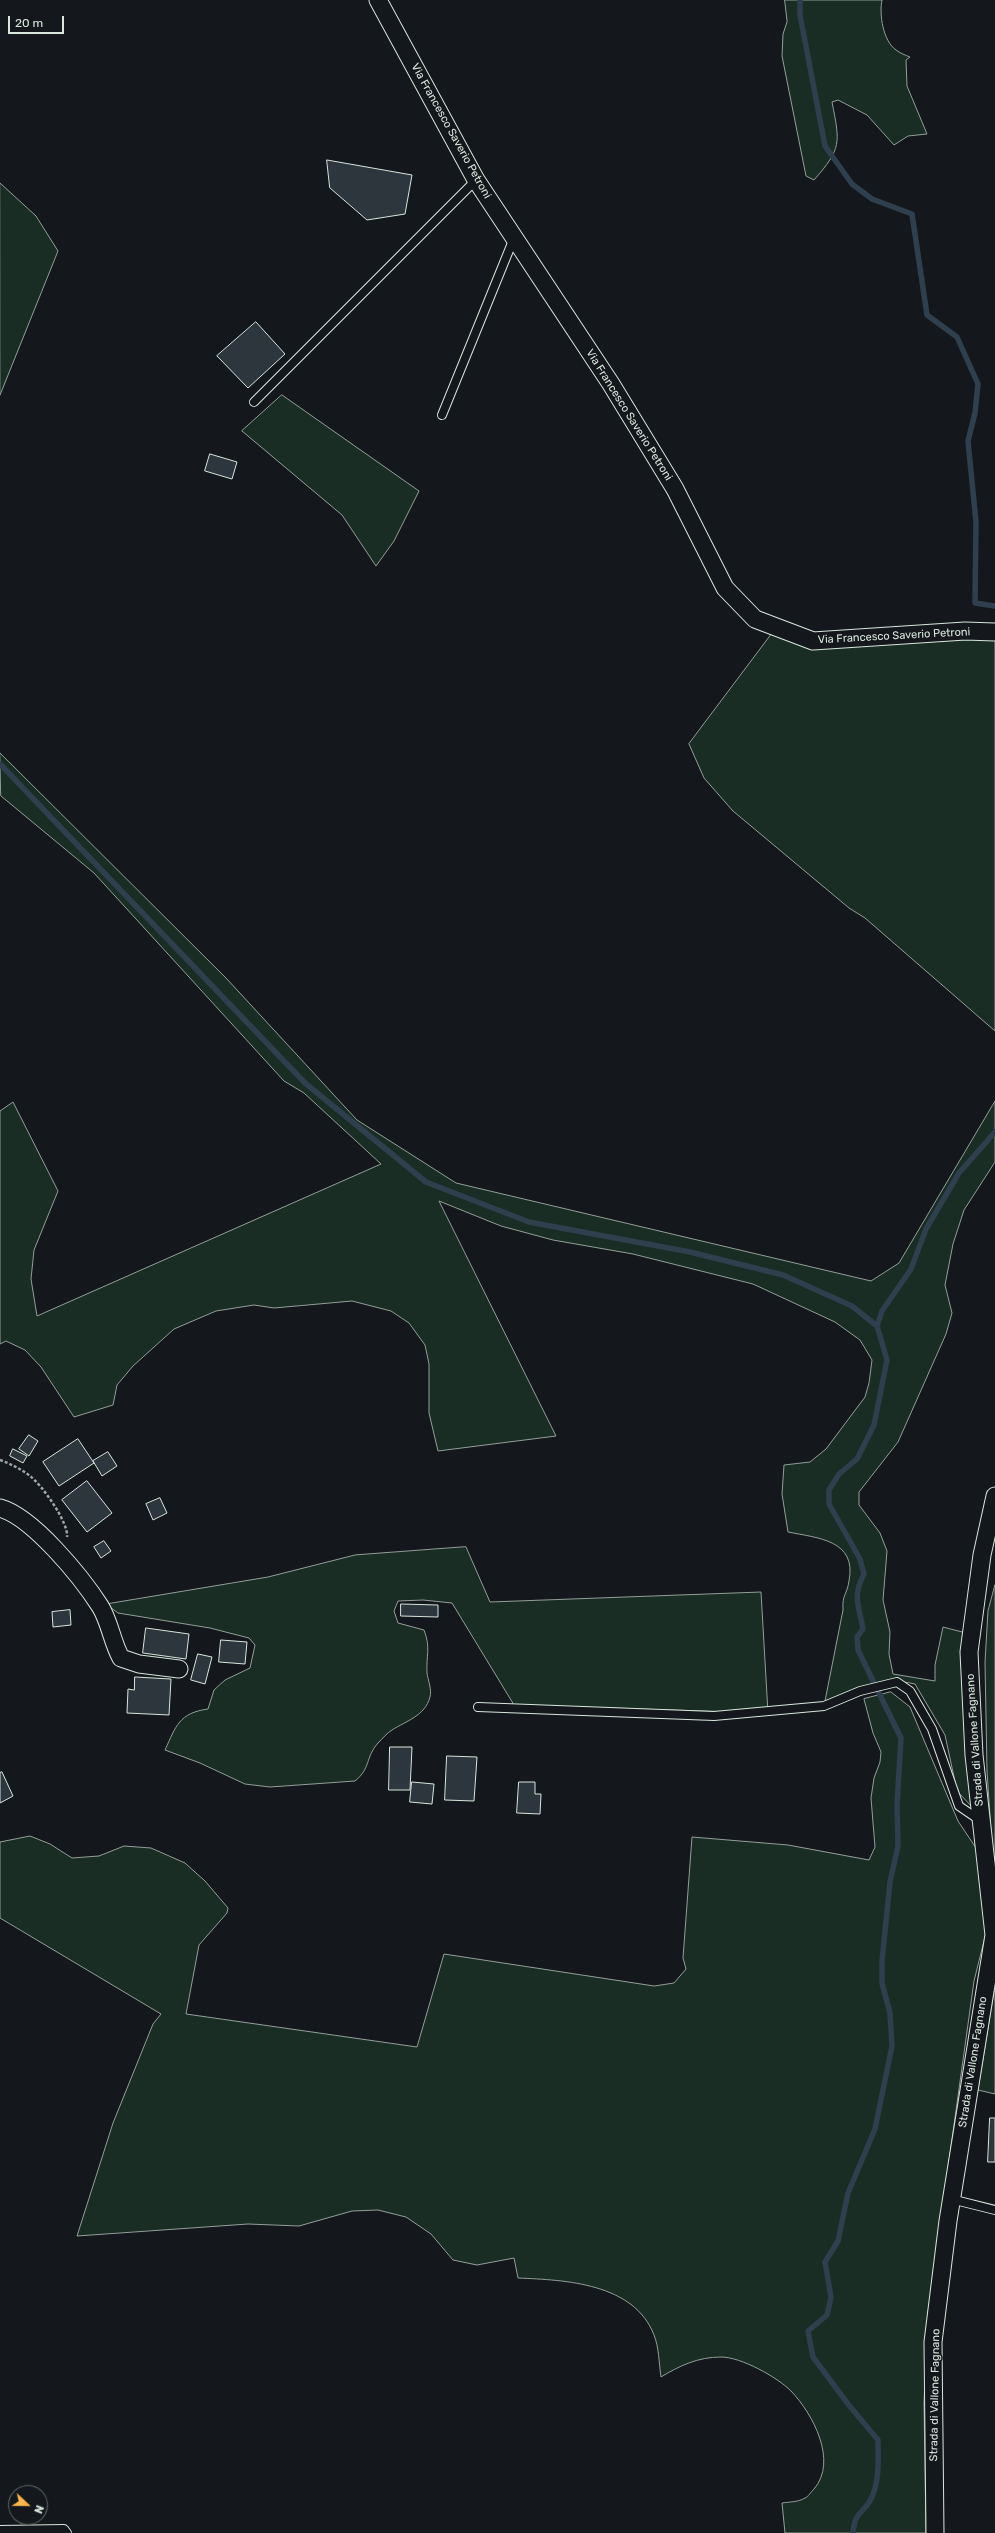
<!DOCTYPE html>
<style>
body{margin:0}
#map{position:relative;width:995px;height:2533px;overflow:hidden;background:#14181c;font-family:Rubik,sans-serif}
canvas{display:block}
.north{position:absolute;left:8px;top:2485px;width:40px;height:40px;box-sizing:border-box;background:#14181c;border:1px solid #626a69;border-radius:50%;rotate:112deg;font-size:11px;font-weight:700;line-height:16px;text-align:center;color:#d8e6dc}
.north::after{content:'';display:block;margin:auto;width:14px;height:18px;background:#ffb74d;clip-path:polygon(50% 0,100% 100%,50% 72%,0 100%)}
.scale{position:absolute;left:8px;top:16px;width:56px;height:18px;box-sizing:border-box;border:2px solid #d8e6dc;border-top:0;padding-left:5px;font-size:12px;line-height:14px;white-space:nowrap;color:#d8e6dc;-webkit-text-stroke:3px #14181c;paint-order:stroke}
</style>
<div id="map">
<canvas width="995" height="2533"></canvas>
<div class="north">N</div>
<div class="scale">20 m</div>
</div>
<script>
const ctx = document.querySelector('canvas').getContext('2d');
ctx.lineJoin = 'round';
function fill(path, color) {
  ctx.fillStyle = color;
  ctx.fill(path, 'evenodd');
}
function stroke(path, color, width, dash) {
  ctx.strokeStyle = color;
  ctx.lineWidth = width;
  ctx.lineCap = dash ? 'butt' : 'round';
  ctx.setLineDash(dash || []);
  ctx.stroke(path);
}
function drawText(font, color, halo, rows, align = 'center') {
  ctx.font = font + ' Rubik,sans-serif';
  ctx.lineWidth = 3;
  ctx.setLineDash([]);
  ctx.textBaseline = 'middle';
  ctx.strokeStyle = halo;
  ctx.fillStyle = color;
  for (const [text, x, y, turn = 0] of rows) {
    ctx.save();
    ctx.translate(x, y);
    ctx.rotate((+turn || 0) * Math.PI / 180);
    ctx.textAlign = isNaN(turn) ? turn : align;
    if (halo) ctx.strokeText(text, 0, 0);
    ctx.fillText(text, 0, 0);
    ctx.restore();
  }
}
const green = new Path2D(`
 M785,0h97c-3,14 1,41 14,50 4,3 9,5 14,7l-4,3 1,26 20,48 -19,2 -14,9 -27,-30 -29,-15 -6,2c8,41 10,46 -18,78l-8,-4 -24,-120 1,-22 4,-12z
 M0,183l36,33 22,35 -58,144z
 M282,395l137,96 -25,50 -18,25 -34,-51 -100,-84z
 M774,631l41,18 180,-12v394l-130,-113 -16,-10 -116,-97 -29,-33 -15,-34z
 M0,753l226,225 131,142 99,63 415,98 28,-18 96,-162v61l-31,48 -11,34 -8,41 7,28 -6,21 -48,108 -39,50v13l21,28 7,18 -4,49 7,32 -1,22 4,20 42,7v-16l8,-38 23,6 7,175 -16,-17 -12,-56 -30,-51c-34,-8 -61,6 -91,22l19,-96c-1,-16 4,-15 6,-29 8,-41 -31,-43 -61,-49l-6,-38 2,-29 26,-3 16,-13 39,-52 4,-14 3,-23 -12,-20 -25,-18 -82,-38 -120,-30 -80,-14 -52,-14 -62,-25 117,235 -118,15 -9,-38v-49l-4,-19 -16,-22 -18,-12 -39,-10 -78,7 -20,-3 -38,6 -42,18 -41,37 -16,19 -4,20 -39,12 -33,-50 -16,-17 -19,-9 -6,3v-233l13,-9 45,89 -24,59 -3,29 6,37 344,-152 -77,-71 -20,-12 -190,-208 -93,-77z
 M466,1547l24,55 271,-10 7,121 -254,-8 -62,-102 -29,-3 -25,1 -4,10 4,12 26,7c7,18 2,25 3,43 1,7 5,17 3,24 -5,19 -24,24 -38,33 -5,3 -10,9 -14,13 -13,15 -7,25 -23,38l-85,6 -25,-3 -45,-21 -35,-13c11,-24 14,-37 43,-41l6,-19 11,-10 25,-12 5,-23 -6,-7 -39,-10 -92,-15 -12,-9 162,-27 87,-22z
 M995,1585v509l-17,-4 16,-98 1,-102 -8,-119 -2,-109 3,-51z
 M891,1692l19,15 48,114 22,33 8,71 -14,56 -46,331 -4,91 2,130h-141l-3,-30c6,-1 17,-1 23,-5 3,-1 6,-6 9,-9 24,-28 -1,-75 -23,-98 -14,-14 -50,-34 -70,-34 -23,0 -42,9 -60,20 -2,-13 -2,-30 -7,-42 -20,-52 -89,-55 -136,-57l-4,-20 -37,7 -24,-5 -22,-26 -25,-17 -28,-7 -26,1 -53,15 -51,-2 -171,12 36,-113 40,-99 8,-10 -161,-96v-76l30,-6 20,8 22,14 27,-2 25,-10 27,2 34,15 20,18 23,27 -1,5 -28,32 -13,69 231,33 27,-93 210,32 20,-3 12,-14 -3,-11 9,-121 96,8 81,15 6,-13 -4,-49 3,-20 6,-16 1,-10 -8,-19 -9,-34z`);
const stream = new Path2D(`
 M800,0v15l25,131 27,38 20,15 40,15 15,101 30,22 21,47 -3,29 -7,28 8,81 -1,81 20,3
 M0,764l305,319 121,99 103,40 161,30 93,23 69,31 25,20
 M853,2533c2,-23 10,-18 18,-34 9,-18 7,-41 7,-59l-30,-36 -35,-47 -5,-26 19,-16 4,-18 -6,-35 13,-21 10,-48 27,-64 17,-83 -2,-33 -8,-30v-22l8,-79 8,-36 -1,-41 4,-67 -43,-88 -1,-13 6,-8c-4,-24 -11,-32 1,-55l-4,-15 -31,-55v-14l10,-16 18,-15 17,-34 13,-65 -10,-34 5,-15 29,-42 15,-40 33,-56 36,-41`);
const building = new Path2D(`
 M327,160l85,15 -7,39 -38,6 -37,-32z
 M256,322l29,32 -37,34 -31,-32z
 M210,454l27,8 -5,17 -27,-8z
 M29,1435l9,6 -9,15 -10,-7z
 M78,1439l16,24 -35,23 -16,-24z
 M13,1449l14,7 -4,7 -13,-7z
 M108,1452l9,14 -15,10 -9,-15z
 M87,1481l25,32 -25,19 -25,-32z
 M160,1498l7,15 -14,7 -7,-16z
 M104,1541l7,10 -10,7 -7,-11z
 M401,1604l37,1v12l-37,-1z
 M70,1610l1,15 -18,2 -1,-15z
 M146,1628l43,6 -3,25 -43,-6z
 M221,1640l26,2 -2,22 -26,-2z
 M198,1654l14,3 -7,27 -14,-4z
 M135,1677l36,2 -2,36 -42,-2 1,-24 6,1z
 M390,1747h22l-2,43h-21z
 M447,1756l30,1 -3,44 -29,-1z
 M2,1772l11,24 -13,7v-30z
 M412,1782l22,2 -2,20 -22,-2z
 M519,1782h16v12h6l-1,20 -23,-1z
 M990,2118h5v44h-7z`);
const path = new Path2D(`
 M0,1460c11,4 21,9 30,16 12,9 39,47 37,61`);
const service = new Path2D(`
 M254,402l222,-222
 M442,415l72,-177
 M478,1707l236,9 110,-10 36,-15 37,-9 13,9 22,38 27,77 22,15
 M951,2199l44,11
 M0,2530l64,-1 3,4`);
const minor = new Path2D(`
 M378,0l98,180 135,204 64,105 50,99 30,31 58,22 152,-10 30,1
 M0,1508c33,9 82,70 100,98 10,16 12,36 21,52l18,6 40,5
 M935,2533l-2,-191 15,-121 46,-286 -20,-180 -5,-103 13,-97 13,-59`);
const streetNames = [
 ["Via Francesco Saverio Petroni",451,131,61],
 ["Via Francesco Saverio Petroni",629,415,58],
 ["Via Francesco Saverio Petroni",894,636,-3],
 ["Strada di Vallone Fagnano",975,1740,-94],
 ["Strada di Vallone Fagnano",973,2062,-81],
 ["Strada di Vallone Fagnano",935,2395,-89]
];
fill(green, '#1a2d24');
stroke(green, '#939e99', 1);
stroke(stream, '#2f3f4d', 5.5);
fill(building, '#2c363c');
stroke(building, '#d8e6dc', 1);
stroke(service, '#d8e6dc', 10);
stroke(minor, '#d8e6dc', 19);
stroke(path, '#9da8a2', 2.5, [3, 2]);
stroke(service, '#14181c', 8);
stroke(minor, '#14181c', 17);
drawText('11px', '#d8e6dc', '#14181c', streetNames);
</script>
